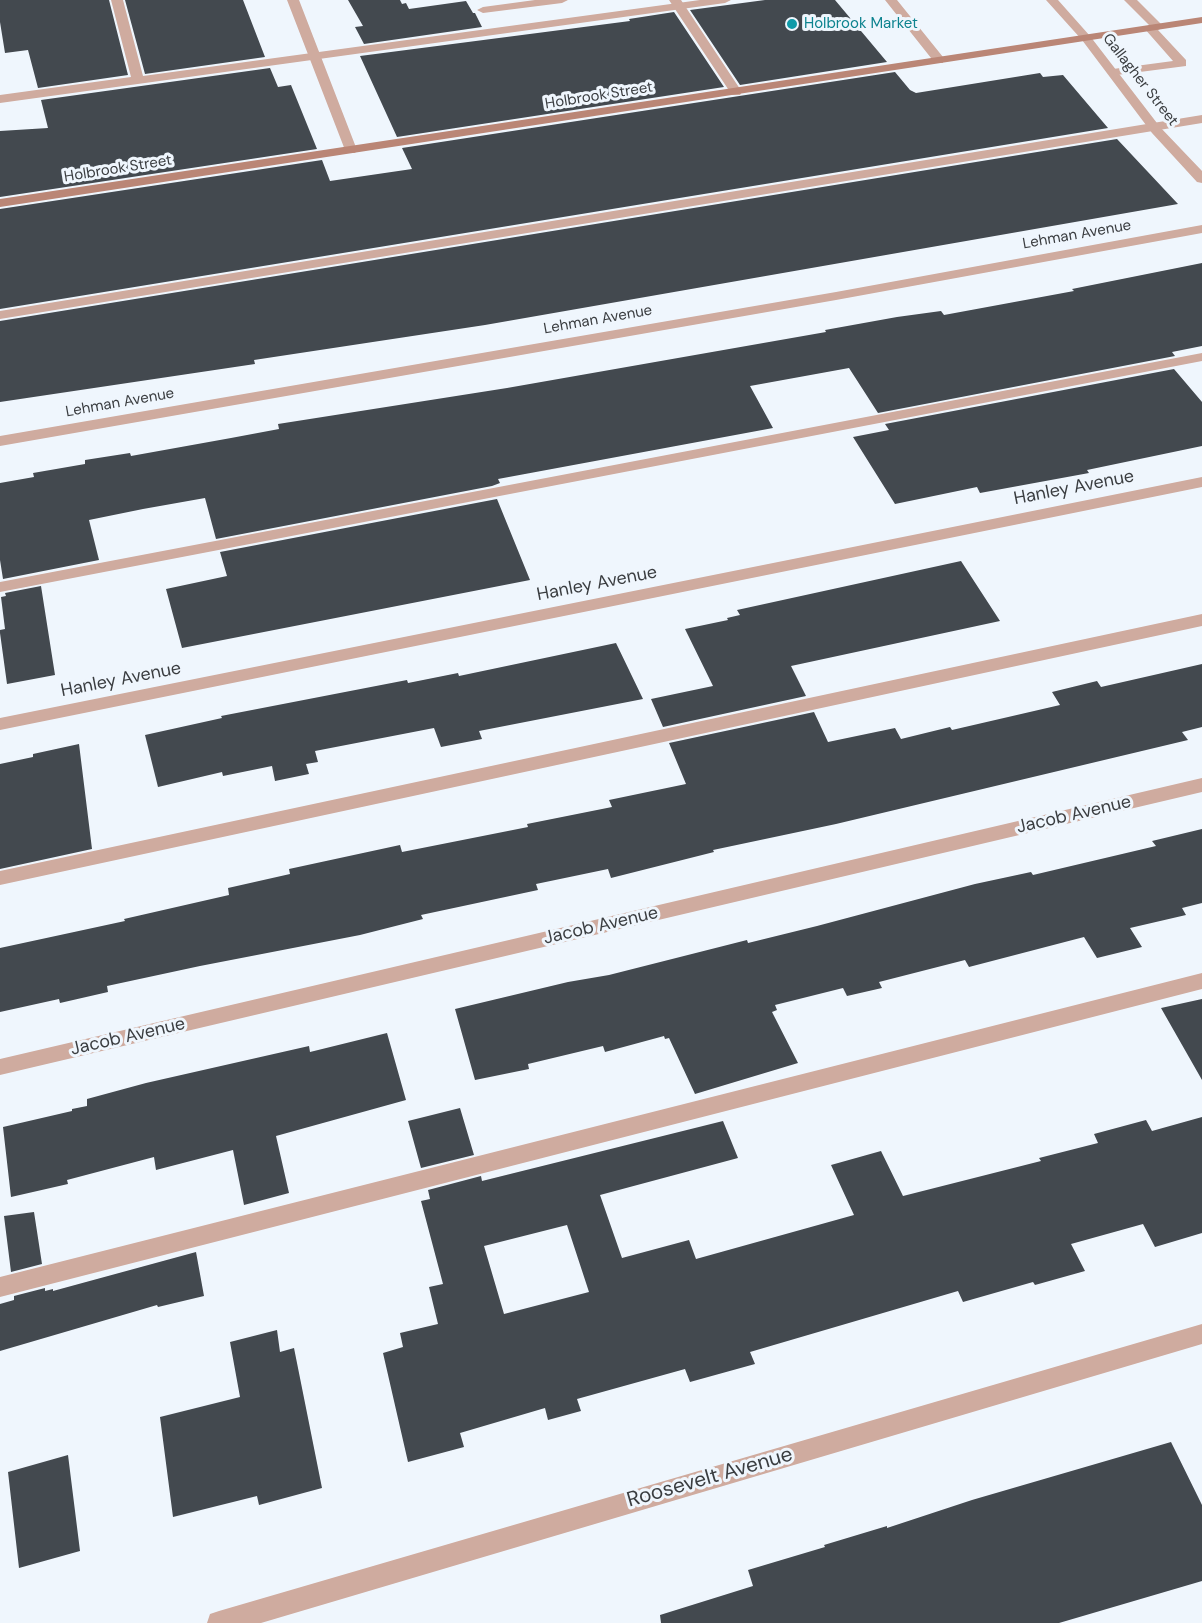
<!DOCTYPE html>
<style>
body{margin:0}
canvas{display:block;background:#eff6fd}
</style>
<canvas width="1202" height="1623"></canvas>
<script>
const ctx = document.querySelector('canvas').getContext('2d');
ctx.lineJoin = 'round';
function fill(path, color) {
  ctx.fillStyle = color;
  ctx.fill(path, 'evenodd');
}
function stroke(path, color, width, dash) {
  ctx.strokeStyle = color;
  ctx.lineWidth = width;
  ctx.lineCap = dash ? 'butt' : 'round';
  ctx.setLineDash(dash || []);
  ctx.stroke(path);
}
function drawText(font, color, halo, rows, align = 'center') {
  ctx.font = font + ' "DM Sans",sans-serif';
  ctx.lineWidth = 6;
  ctx.setLineDash([]);
  ctx.textBaseline = 'middle';
  ctx.strokeStyle = halo;
  ctx.fillStyle = color;
  for (const [text, x, y, turn = 0] of rows) {
    ctx.save();
    ctx.translate(x, y);
    ctx.rotate((+turn || 0) * Math.PI / 180);
    ctx.textAlign = isNaN(turn) ? turn : align;
    if (halo) ctx.strokeText(text, 0, 0);
    ctx.fillText(text, 0, 0);
    ctx.restore();
  }
}
const building = new Path2D(`
 M0,0h109l19,75 -90,13 -10,-38 -23,3 -5,-31z
 M125,0h118l22,57 -120,17z
 M348,0h52l2,4 4,-1 3,6 57,-8 7,12h2l7,14 -118,17 -9,-17 8,-1z
 M765,0h70l52,62 -147,23 -50,-75z
 M674,12l50,75 -327,50 -37,-81 270,-35 -1,-2z
 M270,68l8,19 13,-2 26,64 -317,48v-66l48,-3 -7,-28z
 M895,72l15,18 6,3 124,-20 3,4 20,-2 45,53 -1108,181v-100l322,-49 8,21 82,-12 -10,-21z
 M1117,139l61,65 -693,121 -231,35 1,4 -255,38v-81z
 M1202,263v83l-30,6 3,4 -297,57 -29,-45 -99,18 23,42 -275,51 2,4 -8,3 -276,53 -11,-41 -62,11 -54,11 10,40 -96,19 -3,-19v-77l34,-6 -1,-4 52,-9v-4l45,-7 1,3 100,-18 48,-9 -1,-5 229,-36 319,-56 -1,-2 72,-13 44,-6 3,4 130,-24 -2,-2z
 M1174,369l28,33v44l-115,24 2,3 -109,20 -3,-6 -82,17 -42,-67 36,-7 -4,-6z
 M497,499l33,81 -348,68 -16,-59 61,-13 -7,-24z
 M961,561l39,60 -209,45 15,30 -143,31 -12,-28 62,-13 -28,-57 43,-9 -1,-2 13,-3 -3,-5z
 M41,586l14,89 -48,9 -7,-51v-3l5,-1 -4,-32 5,-1 -1,-3z
 M616,643l27,56 -164,32 3,8 -41,8 -7,-19 -119,23 3,11 -12,2 3,10 -34,7 -3,-15 -49,10 -1,-4 -64,15 -13,-52 77,-17 -1,-2 186,-36 1,3 50,-10 1,3z
 M1202,664v63l-20,5 6,8 -352,84 -123,26 1,2 -103,26 -3,-9 -72,15 2,6 -117,25 2,4 -63,16 -160,31 -93,20 1,6 -48,11 -1,-4 -59,13v-64l125,-27 -1,-2 105,-24 -1,-7 62,-14 -1,-5 111,-24 2,7 126,-25 -1,-3 85,-17 -3,-7 77,-16 -17,-41 145,-31 14,30 67,-14 6,11 49,-12 2,3 108,-25 -8,-13 45,-11 4,6z
 M79,744l13,105 -92,20v-105l33,-7v-3z
 M1202,829v74l-20,5 4,7 -56,13 12,19 -45,11 -13,-21 -115,30 -4,-7 -86,22 3,6 -35,8 -4,-8 -68,17 2,5 -5,2 26,51 -103,31 -26,-56 -4,1 -1,-3 -59,16 -2,-6 -75,18 1,5 -54,11 -20,-71 113,-27 41,-7 138,-35 1,3 69,-17 158,-42 56,-12 2,3 123,-29 -4,-5z
 M1202,999v81l-41,-72z
 M387,1033l19,67 -130,36 13,57 -45,12 -11,-55 -77,20 -2,-13 -87,23 1,4 -57,13 -8,-70 69,-16v-2l15,-3v-7l59,-16 163,-37 1,6z
 M460,1108l14,47 -53,13 -13,-47z
 M1202,1117v116l-47,14 -12,-23 -72,20 14,27 -50,14 -2,-3 -70,20 -5,-11 -208,61 5,12 -65,18 -5,-13 -108,30 4,12 -33,9 -3,-12 -85,25 4,14 -56,15 -25,-109 20,-6 -3,-14 38,-9 -9,-37 14,-3 -22,-83 9,-2 -2,-9 53,-14 1,5 241,-60 15,37 -138,37 22,63 67,-18 7,19 158,-44 -23,-50 50,-14 22,45 138,-35 -2,-3 59,-15 -4,-9 52,-14 6,11zM567,1225l22,67 -85,22 -20,-68z
 M34,1212l8,52 -31,8 -7,-56z
 M196,1252l8,44 -46,11 -1,-2 -157,46v-47l14,-4v-4l31,-8v3l8,-2v2z
 M277,1330l3,22 14,-4 28,140 -63,17 -2,-9 -84,21 -13,-100 80,-20 -10,-55z
 M1171,1442l31,63v76l-143,42h-398l-1,-8 93,-29 -5,-16 77,-23 -1,-2 63,-19v2l85,-28z
 M68,1455l12,96 -61,17 -11,-96z`);
const lane = new Path2D(`
 M111,0h12l20,76 557,-76h31l-6,3 -725,100v-8l131,-18z
 M535,0h33l-6,3 -79,10 -6,-3 6,-3z
 M885,0h12l46,57v6h-8z
 M1124,0h13l27,27 -6,3 28,30v6l-77,10v-6l4,-1 60,-8 -29,-33 5,-3z
 M1202,115v8l-1202,196v-8z
 M1202,353v8l-1202,231v-10z
 M1202,614v12l-1202,259v-14z
 M1202,973v16l-1202,308v-20z`);
const street = new Path2D(`
 M287,0h12l58,150 -2,3h-8l-2,-3z
 M669,0h12l61,92 -2,3h-8z
 M1046,0h12l32,36 70,91 42,44v12l-5,-1 -45,-49 -70,-93z
 M1202,225v8l-366,67 -836,146v-10l836,-144z
 M1202,477v10l-1202,243v-12z
 M1202,778v14l-1202,283v-16z
 M1202,1324v20l-941,279h-54l3,-9 9,-3z`);
const secondary = new Path2D(`
 M1202,17v6l-1202,184v-8z`);
const markers = [
 [792,24,6,"#0f9aa8"]
];
const farCulturenames = [
 ["Holbrook Market",804,24]
];
const farStreetnames = [
 ["Gallagher Street",1140,80,52],
 ["Holbrook Street",599,96,-9],
 ["Holbrook Street",118,169,-9],
 ["Lehman Avenue",1077,235,-10],
 ["Lehman Avenue",598,320,-10],
 ["Lehman Avenue",120,403,-10]
];
const streetNames = [
 ["Hanley Avenue",1074,488,-11],
 ["Hanley Avenue",597,584,-11],
 ["Hanley Avenue",121,680,-11],
 ["Jacob Avenue",1074,815,-13],
 ["Jacob Avenue",601,926,-13],
 ["Jacob Avenue",128,1037,-13]
];
const nearStreetnames = [
 ["Roosevelt Avenue",710,1478,-16]
];
fill(building, '#43494f');
fill(lane, '#cfab9f');
fill(street, '#cfab9f');
fill(secondary, '#ba8676');
for (const [x, y, r, color] of markers) {
  const dot = new Path2D();
  dot.arc(x, y, r, 0, 2 * Math.PI);
  ctx.fillStyle = color;
  ctx.fill(dot);
  stroke(dot, '#eff6fd', 2);
}
drawText('15px', '#0d838f', '#eff6fd', farCulturenames, 'left');
drawText('15px', '#3a3d40', '#eff6fd', farStreetnames);
drawText('18px', '#3a3d40', '#eff6fd', streetNames);
drawText('21px', '#3a3d40', '#eff6fd', nearStreetnames);
</script>
